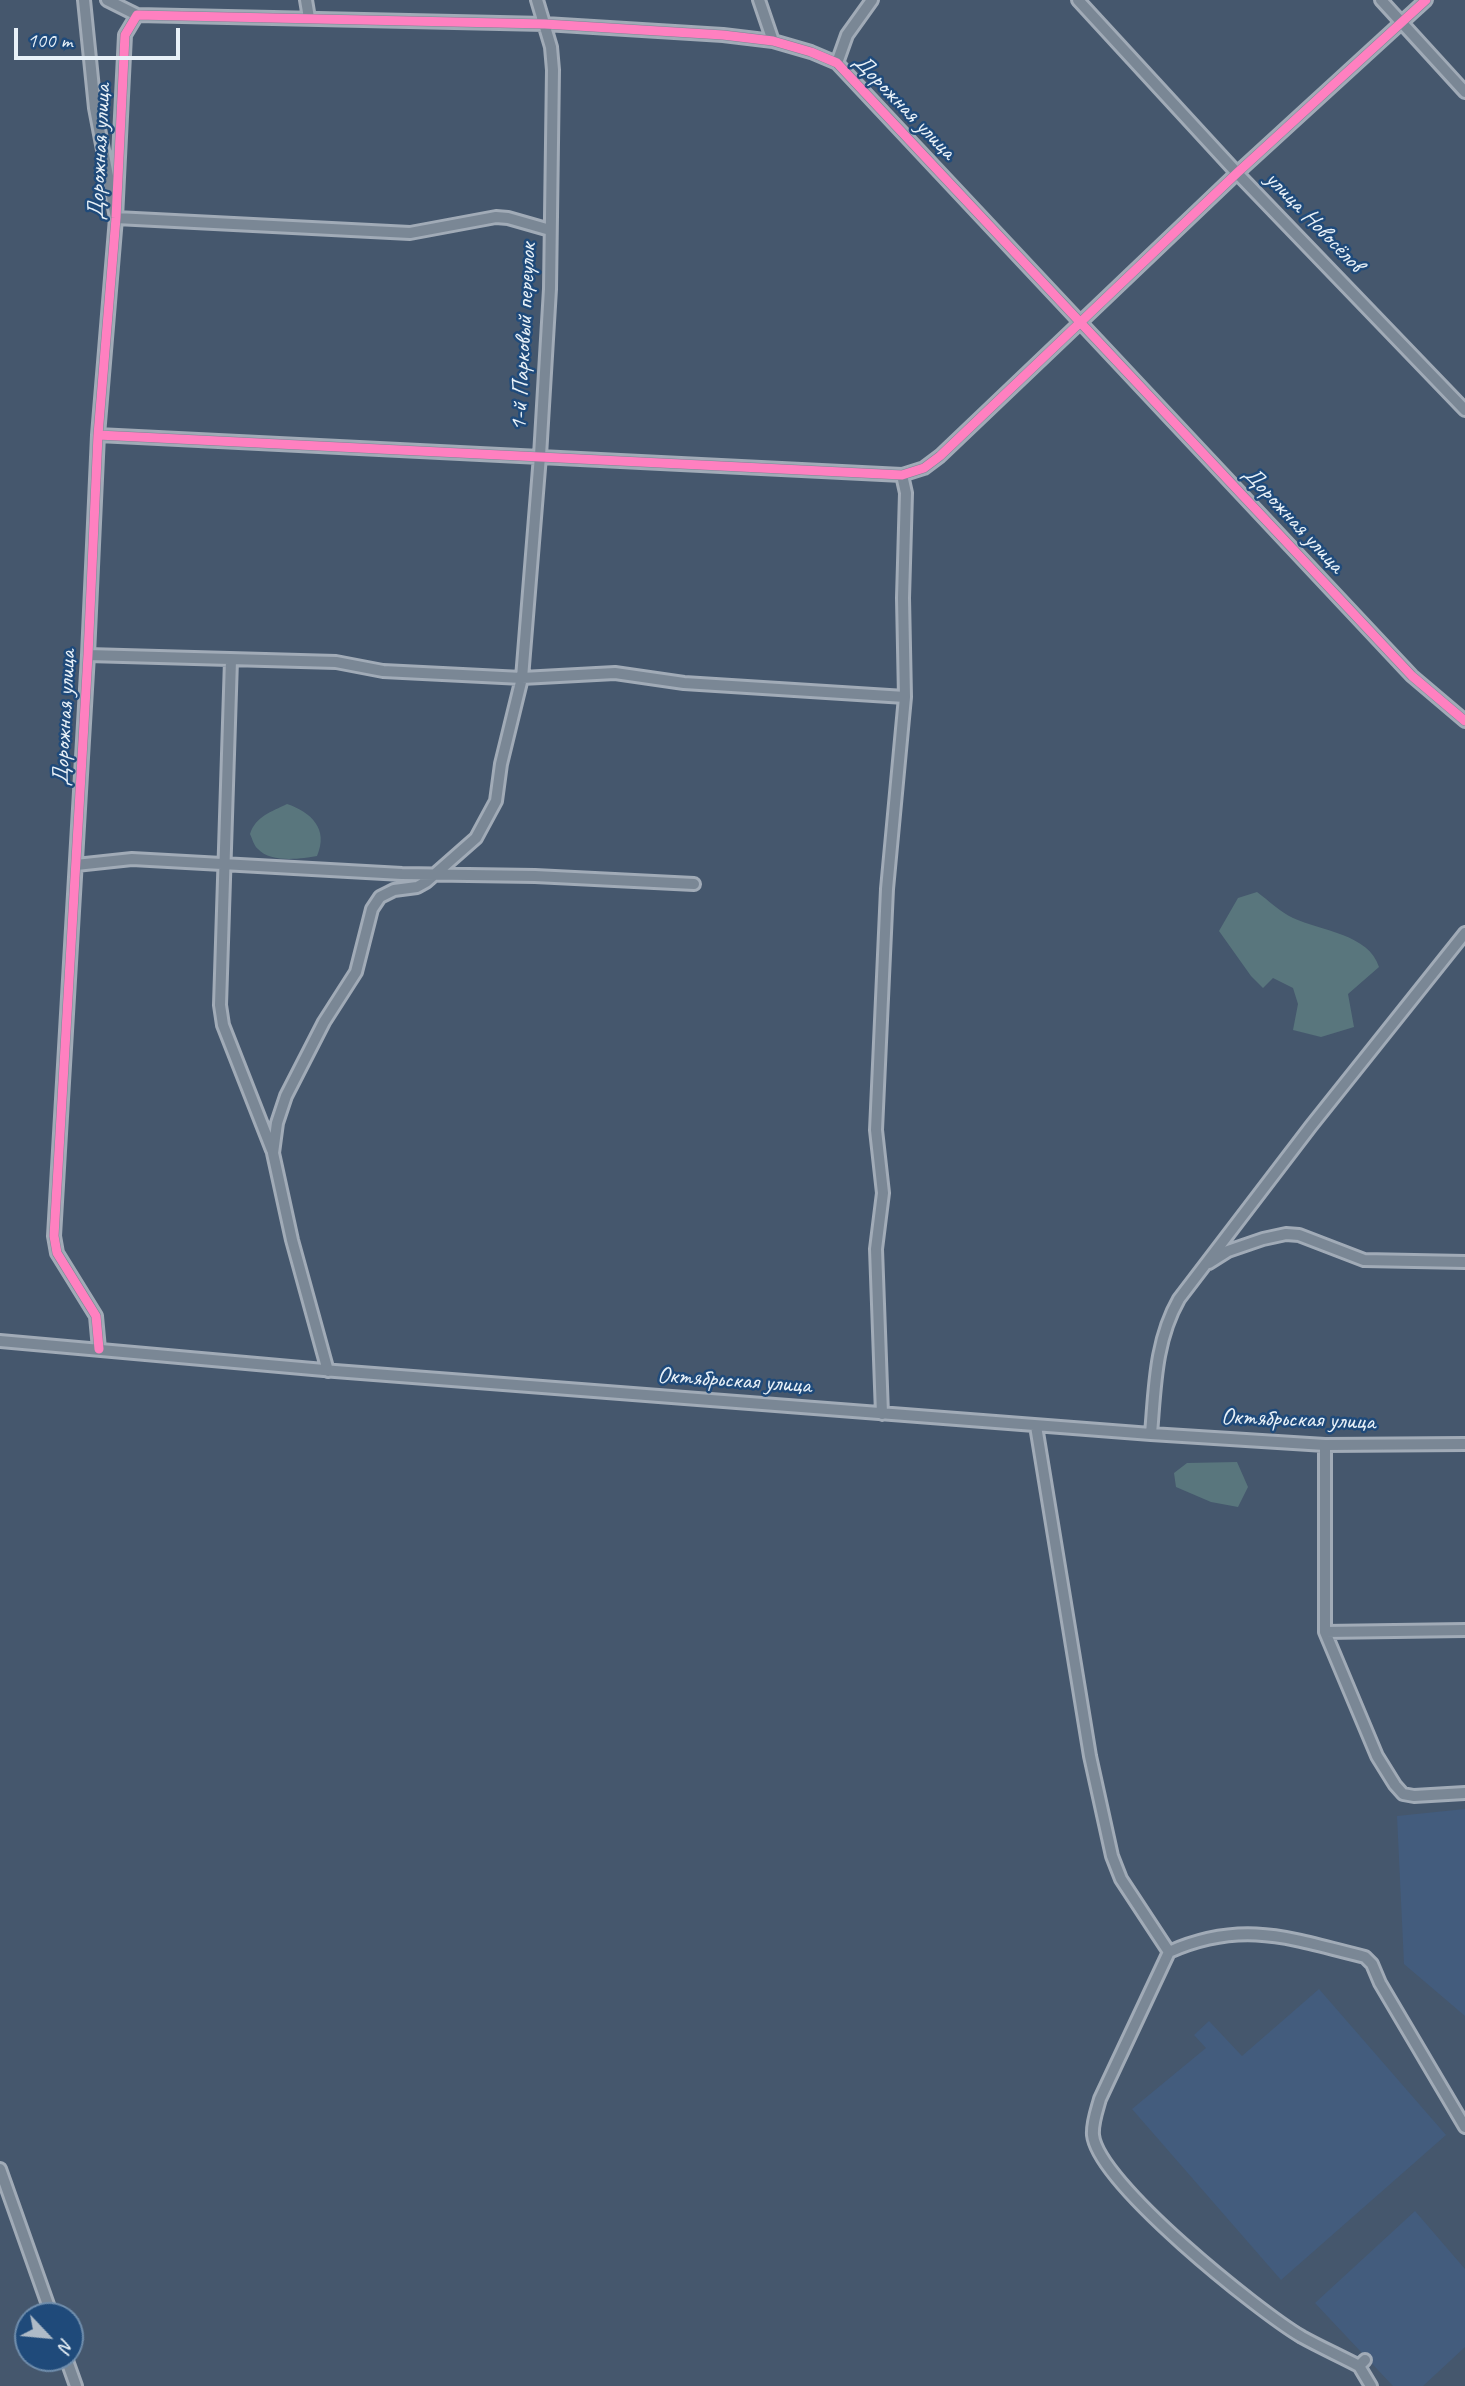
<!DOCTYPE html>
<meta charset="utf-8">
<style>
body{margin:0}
#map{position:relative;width:1465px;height:2386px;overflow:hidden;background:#45576d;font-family:Caveat,sans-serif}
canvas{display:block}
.north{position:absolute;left:14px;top:2302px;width:70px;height:70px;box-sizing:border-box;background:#1f4a7a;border:2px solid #6f8dac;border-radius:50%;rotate:116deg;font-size:19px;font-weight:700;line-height:28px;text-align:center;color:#e8f1f8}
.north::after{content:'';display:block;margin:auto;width:24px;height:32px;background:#afbbc7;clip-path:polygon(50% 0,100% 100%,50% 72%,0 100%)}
.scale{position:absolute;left:14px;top:28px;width:166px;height:32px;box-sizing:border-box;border:4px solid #e8f1f8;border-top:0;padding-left:9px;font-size:21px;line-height:24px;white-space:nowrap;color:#e8f1f8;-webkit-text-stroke:5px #1f4a7a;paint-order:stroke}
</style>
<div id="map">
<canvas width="1465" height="2386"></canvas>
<div class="north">N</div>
<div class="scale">100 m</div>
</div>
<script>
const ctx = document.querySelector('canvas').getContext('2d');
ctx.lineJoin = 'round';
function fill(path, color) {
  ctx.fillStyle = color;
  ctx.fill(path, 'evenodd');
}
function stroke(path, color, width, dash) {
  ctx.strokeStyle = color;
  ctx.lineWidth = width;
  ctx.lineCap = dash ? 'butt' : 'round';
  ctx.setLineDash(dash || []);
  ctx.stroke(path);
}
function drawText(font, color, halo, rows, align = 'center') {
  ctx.font = font + ' Caveat,sans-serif';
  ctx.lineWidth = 5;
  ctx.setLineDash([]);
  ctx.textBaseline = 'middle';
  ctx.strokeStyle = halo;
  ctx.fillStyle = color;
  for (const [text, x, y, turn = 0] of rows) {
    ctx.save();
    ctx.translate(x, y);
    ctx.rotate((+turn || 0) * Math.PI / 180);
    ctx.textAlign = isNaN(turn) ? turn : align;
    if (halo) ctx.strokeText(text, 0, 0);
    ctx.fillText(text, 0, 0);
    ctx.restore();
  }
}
const built = new Path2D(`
 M1465,1809v207l-61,-52 -7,-148z
 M1319,1989l127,146 -165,145 -149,-171 74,-61 -12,-13 15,-14 33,35z
 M1415,2211l50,58v78l-42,39h-30l-78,-83z`);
const green = new Path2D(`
 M287,804c24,8 42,25 30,52 -16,3 -47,7 -59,-7 -4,-3 -6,-11 -8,-15 6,-18 21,-22 37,-30z
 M1257,892c11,8 23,20 36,26 28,13 76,16 86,49l-31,27 6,33 -33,10 -28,-7 5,-26 -5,-16 -20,-10 -10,10 -12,-12 -32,-45 19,-33z
 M1237,1462l11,25 -10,20 -27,-5 -35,-15 -2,-14 13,-10z`);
const minor = new Path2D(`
 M84,0l11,108 21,110 294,15 86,-16 12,1 42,12
 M107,0l30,15
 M306,0l3,18
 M759,0l14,41
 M1078,0l159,173 228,237
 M1381,0l84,92
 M837,63l10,-28 25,-35
 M98,435l804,40 22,-7 16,-12 297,-283 189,-173
 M88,655l248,7 47,9 139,7 93,-5 69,10 221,14
 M231,660l-11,345 3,20 49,125
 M76,865l56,-6 270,15 133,2 159,8
 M1209,1263l19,-12 35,-12 23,-5 13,1 65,25 101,2
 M0,1341l335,30 816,63 174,11 140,-1
 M99,1349l-3,-33 -39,-63 -3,-17 34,-581 10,-220 18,-217 9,-183 12,-20 408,9 178,11 50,6 38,11 26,11 575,613 53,45
 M328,1371l-36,-131 -19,-87 4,-30 9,-27 38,-74 32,-50 16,-63 8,-12 14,-7 23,-3 9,-5 50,-44 20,-37 5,-37 21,-86 18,-222 10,-167 3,-219 -2,-23 -14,-47
 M882,1414l-6,-165 7,-56 -7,-63 11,-241 18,-192 -2,-99 3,-105 -4,-18
 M1036,1426l54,330 22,100 9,23 48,73
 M1151,1434c4,-46 4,-93 28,-135l132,-173 154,-193
 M1325,1445v187l52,124 18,29 8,9 11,2 51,-3
 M1325,1632l140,-2
 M0,2169l52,147
 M66,2358l10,28
 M1365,2360l-6,6c-19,-10 -39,-19 -57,-29 -44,-26 -204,-154 -209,-202 -1,-12 4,-25 7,-36l69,-147c74,-33 123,-13 196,5l7,7 8,19 85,144
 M1359,2366l12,20`);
const cycleway = new Path2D(`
 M98,435l804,40 22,-7 16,-12 297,-283 189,-173
 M99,1349l-3,-33 -39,-63 -3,-17 34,-581 10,-220 18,-217 9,-183 12,-20 408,9 178,11 50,6 38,11 26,11 575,613 53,45`);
const streetNames = [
 ["Дорожная улица",904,107,46],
 ["Дорожная улица",100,152,-87],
 ["улица Новосёлов",1314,222,46],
 ["1-й Парковый переулок",524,337,-87],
 ["Дорожная улица",1293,520,47],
 ["Дорожная улица",65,718,-87],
 ["Октябрьская улица",734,1381,4],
 ["Октябрьская улица",1298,1420,2]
];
fill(built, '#435c7d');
fill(green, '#59767d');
stroke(minor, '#a1abb7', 16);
stroke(minor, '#7a8795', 10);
stroke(cycleway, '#ff80c0', 9);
drawText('24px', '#e8f1f8', '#1f4a7a', streetNames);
</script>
